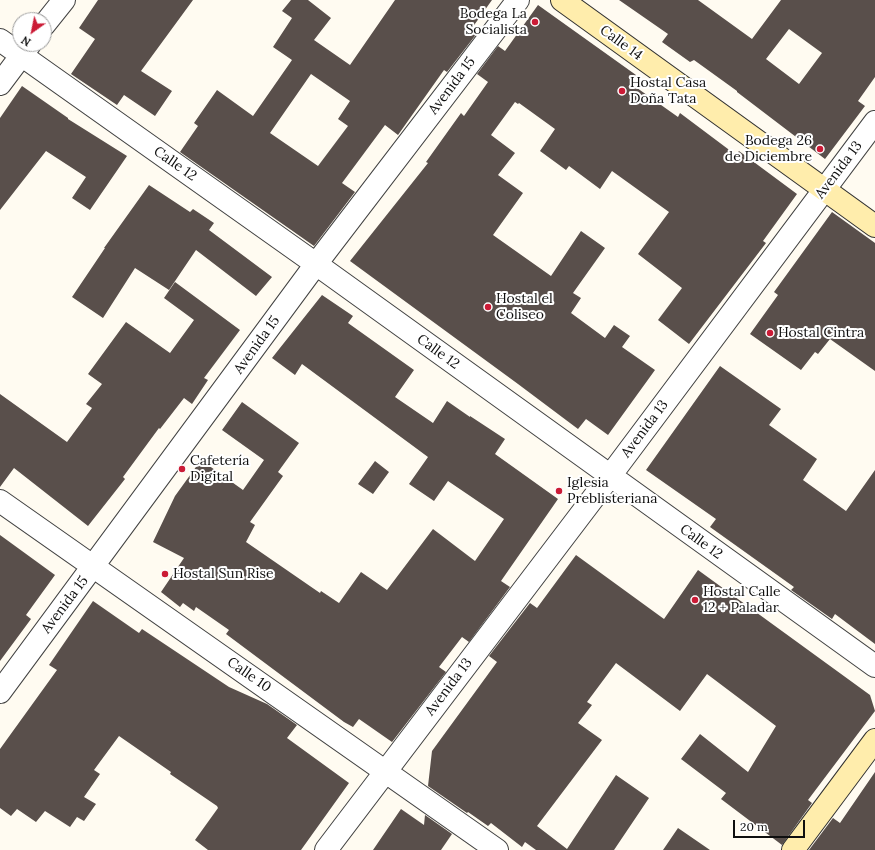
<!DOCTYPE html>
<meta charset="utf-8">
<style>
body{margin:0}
#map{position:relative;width:875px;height:850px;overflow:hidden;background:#fffbf1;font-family:Lora,serif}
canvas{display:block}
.north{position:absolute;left:12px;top:12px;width:40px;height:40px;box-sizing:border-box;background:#fff;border:1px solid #9f9f9f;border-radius:50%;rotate:213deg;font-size:11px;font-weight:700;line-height:16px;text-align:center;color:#0f0f0f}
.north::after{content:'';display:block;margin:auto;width:14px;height:18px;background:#cb1b36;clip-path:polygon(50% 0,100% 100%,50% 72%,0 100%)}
.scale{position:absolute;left:733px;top:820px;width:72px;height:18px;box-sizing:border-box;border:2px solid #0f0f0f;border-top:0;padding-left:5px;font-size:12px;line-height:14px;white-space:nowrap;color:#0f0f0f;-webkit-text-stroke:3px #fff;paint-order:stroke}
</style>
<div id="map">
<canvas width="875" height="850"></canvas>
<div class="north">N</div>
<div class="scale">20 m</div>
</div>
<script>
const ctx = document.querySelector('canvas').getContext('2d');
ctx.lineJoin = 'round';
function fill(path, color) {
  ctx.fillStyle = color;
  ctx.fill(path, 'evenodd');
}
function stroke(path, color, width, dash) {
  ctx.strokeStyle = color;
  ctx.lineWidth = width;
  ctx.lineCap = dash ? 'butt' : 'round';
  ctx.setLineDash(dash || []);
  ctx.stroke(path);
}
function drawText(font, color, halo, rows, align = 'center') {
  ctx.font = font + ' Lora,serif';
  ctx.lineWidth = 4;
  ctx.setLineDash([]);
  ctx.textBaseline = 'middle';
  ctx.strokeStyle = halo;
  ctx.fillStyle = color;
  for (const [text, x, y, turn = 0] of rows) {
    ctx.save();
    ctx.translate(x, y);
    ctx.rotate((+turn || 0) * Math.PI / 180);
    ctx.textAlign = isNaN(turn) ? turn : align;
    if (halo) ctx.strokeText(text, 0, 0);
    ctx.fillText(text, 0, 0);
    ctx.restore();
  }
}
const building = new Path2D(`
 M98,0h95l-52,71 31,20 -17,25 -31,-21 -7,10 -46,-31 24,-35 -16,-11z
 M291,0h17l23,18 -17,22 36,25 45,-65h97l-20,28 6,4 -31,40 -3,-2 -46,65 -13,-10 -43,58 13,9 -41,54 -134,-94 18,-26 -4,-3 23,-33 36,26 39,-56 -19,-13 19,-29 -10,-7zM311,74l39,27 -12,18 10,7 -30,40 -48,-33z
 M619,0h79l54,39 29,-39h94v77l-17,24 7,5 -40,53 -88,-67v-1l-43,-31 -4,2 -28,-20 6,-8zM789,29l33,24 -23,31 -33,-25z
 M538,5l98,70 -6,8 48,34 2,-4 56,42 3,-4 58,43 -34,47 3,2 -77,101 -31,-24 24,-32 -44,-34 31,-42 -57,-41 -12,18 -31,-23 -3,4 -26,-19 15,-22 -36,-26 -1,1 -3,-2 -24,33 24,18 -17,22 25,18 -30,42 58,41 30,-45 24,17 -32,45 8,5 -10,15 34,25 9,-13 16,11 -8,11 33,23 -47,65 -22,-16 -8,10 -60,-45 -168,-123 78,-98 -2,-1 35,-49 3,3 24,-34 -11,-8 21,-28 7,5z
 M22,86l46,32v1l59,37 -37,54 -18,-12 14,-21 -40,-26 -46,59v-92z
 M149,185l41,27 3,-3 21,14 -5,7 63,47 -16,19 -60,-46 -27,40 -34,-22 -32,50 -31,-21 33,-49h-1z
 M832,212l43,31v128l-45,-32 -12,15 -3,-2 -14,18 -51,-36 28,-39 -4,-3z
 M175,282l65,48 -36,48 4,2 -16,24 -8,-6 -24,31 -1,-1 -36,49 2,2 -37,47 -74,-58 -14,19v-93l67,48 25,-34 -6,-4 16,-20 -14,-10 38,-52 44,31 24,-33 -30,-22z
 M322,295l31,21 -5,7 66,47 -19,27 38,26 14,-22 23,16v-1l35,23 -10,15 63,45 -57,82 9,6 -41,55 -7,-5 -23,30 7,5 -54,70 -33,-23 -6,8 -9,-5 -118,-88 3,-4 -33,-23 -2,4 -11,-8 -3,4 -19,-15 23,-34 -31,-16 22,-46 26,-36 42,30 21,-30 -42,-30 20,-28 57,41 -21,29 5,4 -33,46 5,3 -9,17 74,51 1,-2 18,12 22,-31 26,18 46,-61 42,32 29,-42 -56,-38 -14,20 -25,-17 19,-27 -126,-93 -7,11 -23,-17z
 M720,366l61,43 -12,16 48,34 -14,21 43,31 29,-41v174l-40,-30 -3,5 -41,-29 3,-3 -84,-60 6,-8 -70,-49z
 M375,461l14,11 -16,22 -15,-10z
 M0,535l55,40 -29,40 5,4 -31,42z
 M576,555l88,64 34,-49 172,125 5,16 -67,89 4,3 -30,42 -61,-46 5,-6 -45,-34 19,-25 48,38 28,-46 -69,-52 -27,37 -64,-48 -29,39 5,3 -14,18 24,17 -65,86 30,23 49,-74 33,23 -35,52h-78l-11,-8 -3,5 -31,-24 -3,3 -20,-14 -1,1 -39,-27 4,-35 65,-89 -8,-6 41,-53 7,5z
 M93,601l46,32 3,-4 87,58 38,17 30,21 -10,13 62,45 -48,67h-93l-13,-10 23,-32 -1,-2 -47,-32 1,-2 -52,-36 -25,34 6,4 -16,23 12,7 -12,17 -7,-4 -7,10 -25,-16 -9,11 -19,-13 -6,7 -11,-8v-59l57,-79 -8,-5z
 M875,772v78h-66l24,-32 7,5z
 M401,809l23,16 1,-10 27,19 -11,16h-68z
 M678,828l32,22h-47z`);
const street = new Path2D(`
 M44,25l20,-25
 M0,40l316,224 559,402
 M0,84l30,-40
 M0,501l497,349
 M0,692l316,-428 202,-264
 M326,850l284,-374 265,-354`);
const secondary = new Path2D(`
 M562,0l313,226
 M793,850l82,-110`);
const markers = [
 [535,22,4,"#cb1b36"],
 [622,91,4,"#cb1b36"],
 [820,149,4,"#cb1b36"],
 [488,307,4,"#cb1b36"],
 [770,333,4,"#cb1b36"],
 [182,469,4,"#cb1b36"],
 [559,491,4,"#cb1b36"],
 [165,574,4,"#cb1b36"],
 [695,600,4,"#cb1b36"]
];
const poiNames = [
 ["Bodega La",527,14,"right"],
 ["Socialista",527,30,"right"],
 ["Hostal Casa",630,83],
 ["Doña Tata",630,99],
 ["Bodega 26",812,141,"right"],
 ["de Diciembre",812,157,"right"],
 ["Hostal el",496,299],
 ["Coliseo",496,315],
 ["Hostal Cintra",778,333],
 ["Cafetería",190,461],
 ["Digital",190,477],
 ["Iglesia",567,483],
 ["Preblisteriana",567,499],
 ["Hostal Sun Rise",173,574],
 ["Hostal Calle",703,592],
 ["12 + Paladar",703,608]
];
const streetNames = [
 ["Calle 14",621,43,36],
 ["Avenida 15",452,86,-53],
 ["Calle 12",175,164,35],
 ["Avenida 13",839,170,-53],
 ["Avenida 15",257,345,-54],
 ["Calle 12",438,352,36],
 ["Avenida 13",645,429,-53],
 ["Calle 12",701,542,36],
 ["Avenida 15",65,605,-53],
 ["Calle 10",249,675,35],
 ["Avenida 13",449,687,-53]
];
fill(building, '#594f4b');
stroke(street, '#424242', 24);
stroke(secondary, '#313131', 24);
stroke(street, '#fff', 22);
stroke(secondary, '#ffedac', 22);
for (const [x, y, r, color] of markers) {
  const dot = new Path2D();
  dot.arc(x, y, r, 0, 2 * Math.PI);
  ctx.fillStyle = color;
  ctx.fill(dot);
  stroke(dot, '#fff', 1.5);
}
drawText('14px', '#0f0f0f', '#fff', poiNames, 'left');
drawText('14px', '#0f0f0f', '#fff', streetNames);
</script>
